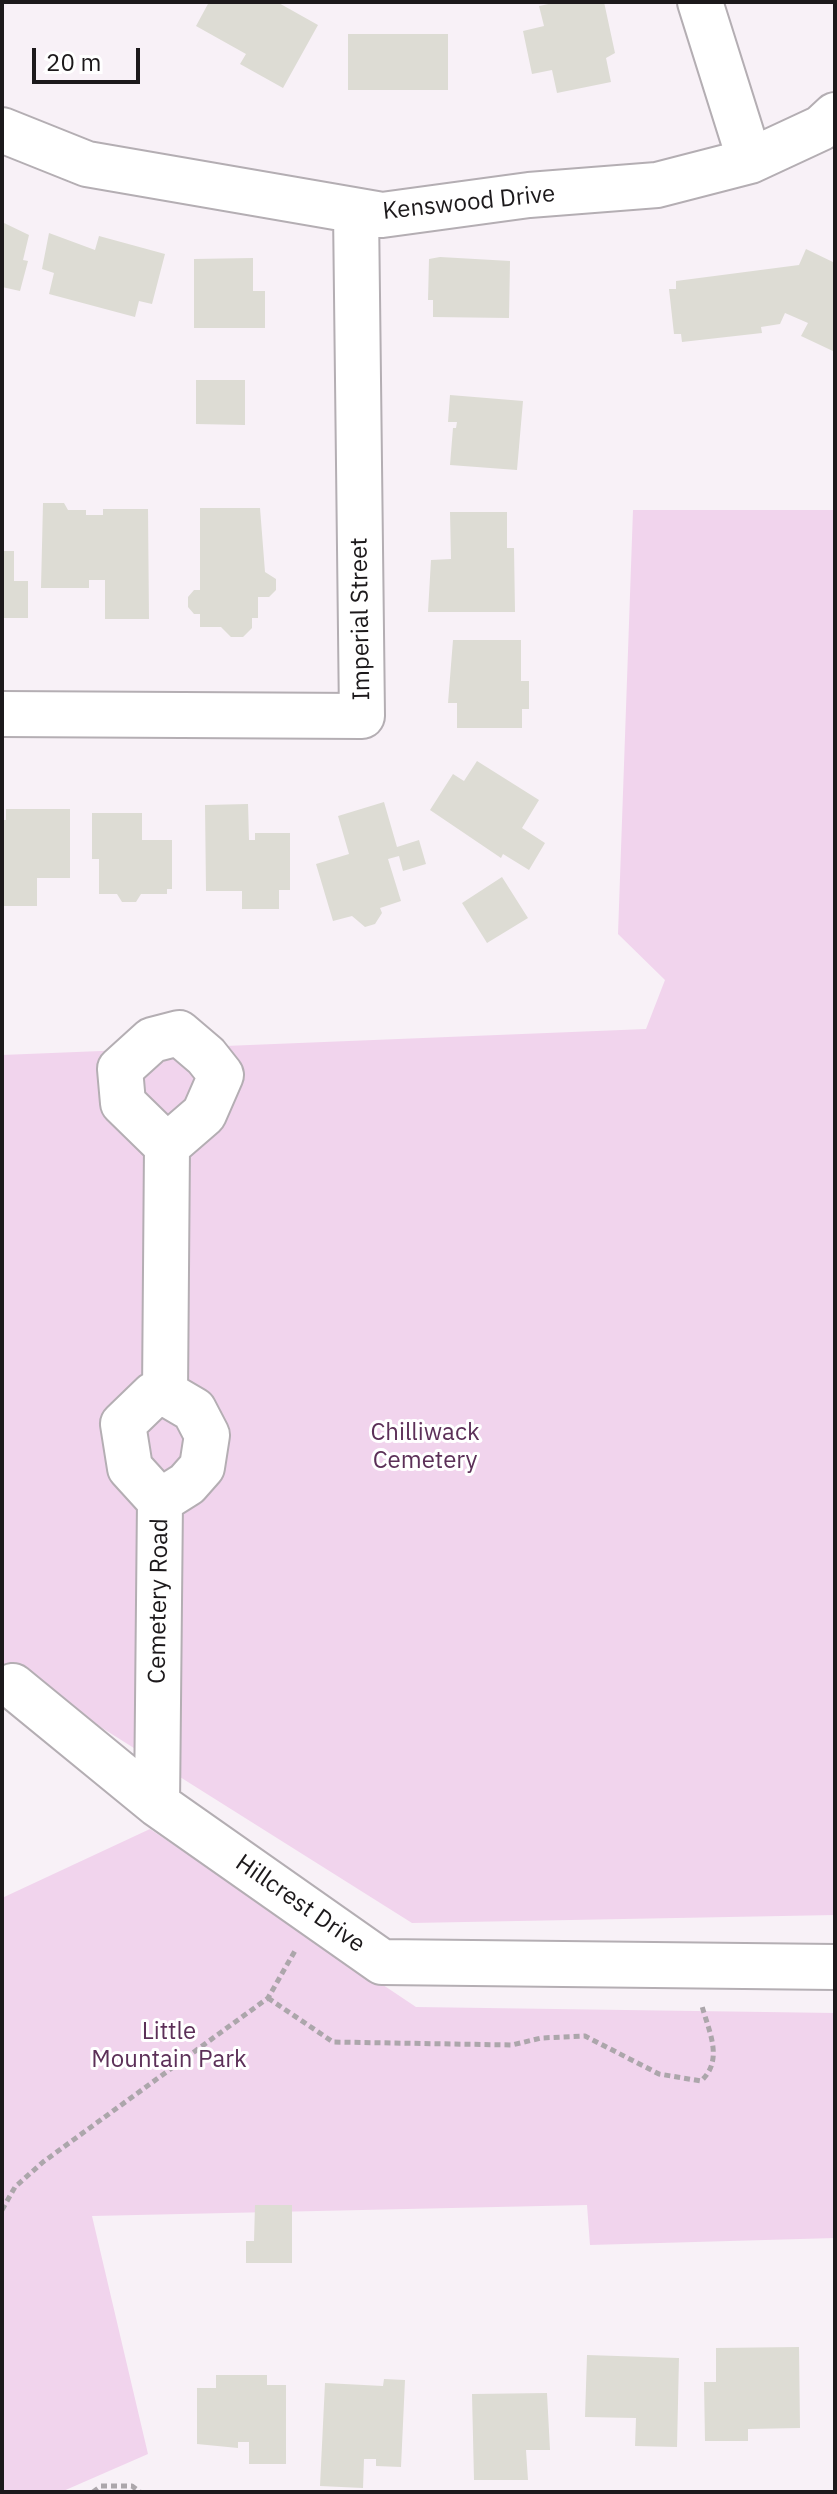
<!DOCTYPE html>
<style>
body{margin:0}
#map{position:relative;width:837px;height:2494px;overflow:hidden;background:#f8f1f7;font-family:"IBM Plex Sans",sans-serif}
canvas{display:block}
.frame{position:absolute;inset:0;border:4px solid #1c191b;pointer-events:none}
.scale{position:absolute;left:32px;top:48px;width:108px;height:36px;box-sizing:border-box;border:4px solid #1c191b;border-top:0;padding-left:10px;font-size:24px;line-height:28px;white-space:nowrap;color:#1c191b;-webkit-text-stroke:6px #fff;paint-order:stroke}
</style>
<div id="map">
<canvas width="837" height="2494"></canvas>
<div class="frame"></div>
<div class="scale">20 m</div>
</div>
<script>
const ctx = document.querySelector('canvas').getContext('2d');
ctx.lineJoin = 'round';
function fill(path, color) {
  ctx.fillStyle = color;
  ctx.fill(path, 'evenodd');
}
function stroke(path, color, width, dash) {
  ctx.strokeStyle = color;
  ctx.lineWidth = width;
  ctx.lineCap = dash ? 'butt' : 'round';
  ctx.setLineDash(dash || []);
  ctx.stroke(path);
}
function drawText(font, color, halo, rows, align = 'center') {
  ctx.font = font + ' "IBM Plex Sans",sans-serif';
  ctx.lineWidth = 6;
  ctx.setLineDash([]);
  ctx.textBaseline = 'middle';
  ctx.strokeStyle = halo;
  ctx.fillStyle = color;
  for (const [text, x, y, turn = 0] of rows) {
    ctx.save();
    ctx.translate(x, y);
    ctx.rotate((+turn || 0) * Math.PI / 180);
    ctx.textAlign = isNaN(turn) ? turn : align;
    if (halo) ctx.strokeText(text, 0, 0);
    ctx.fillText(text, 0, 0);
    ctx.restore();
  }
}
const green = new Path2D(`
 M633,510h202v1405l-423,8 -410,-258v-610l644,-26 19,-49 -47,-46z
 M150,1829l266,178 419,6v225l-245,7 -3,-40 -495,11 56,238 -87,38h-59v-594z`);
const building = new Path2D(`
 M209,2h68l41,23 -35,63 -43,-24 6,-10 -50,-28z
 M558,2h46l11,51 -9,5 5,24 -54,11 -5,-23 -20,4 -9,-43 21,-5 -5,-20z
 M348,34h100v56h-100z
 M2,222l27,13 -6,25 5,1 -8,30 -18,-4z
 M49,233l46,17 4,-14 66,18 -13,50 -13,-3 -4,16 -86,-23 5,-21 -12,-4z
 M806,249l29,14v89l-34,-16 7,-13 -23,-10 -5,11 -19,3 1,6 -80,9 -1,-8h-7l-5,-45h7v-8l123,-16z
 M440,257l70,4 -1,57 -76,-1v-17h-5l1,-41z
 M253,258v33h12v37h-71v-69z
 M196,380h49v45l-49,-1z
 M450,395l73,6 -6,69 -67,-5 3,-37h3l1,-6h-9z
 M43,503h21l4,7h18v5h17v-6h45l1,110h-44v-39h-16v8h-48z
 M200,508h60l5,64 11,7v11l-7,7h-11v21h-6v10l-9,9h-12l-10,-10h-21v-13h-6l-6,-7v-10l6,-7h6z
 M450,512h57v36h7l1,64h-87l3,-52 20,-1z
 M2,551h12v30h14v37h-26z
 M453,640h68v41h8v28h-7v19h-65v-25h-9z
 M477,761l62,39 -17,28 23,15 -16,27 -26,-16 -2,4 -71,-48 23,-36 11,7z
 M384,802l13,45 22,-7 7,24 -23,7 -4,-15 -11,3 13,42 -21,7 2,5 -7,11 -10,3 -13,-11 -19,5 -17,-57 33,-10 -11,-38z
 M248,804l1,36h6v-7h35v57h-11v19h-37v-18h-36l-1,-86z
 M6,809h64v69h-33v28h-35v-86h4z
 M92,813h50v27h30v49h-5v5h-26l-5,8h-14l-5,-8h-18v-35h-7z
 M502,877l26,41 -41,25 -25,-40z
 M255,2205h37v58h-46v-22h8z
 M799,2347l1,81 -52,1v12h-43l-1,-59h12v-34z
 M587,2355l92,3 -2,89 -42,-1 1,-28 -51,-1z
 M216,2375h51v10h19v79h-37v-22h-11v6l-41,-4v-56h19z
 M384,2379l21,1 -4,87 -25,-1v-7h-12l-1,29 -43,-2 5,-103 58,3z
 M547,2393l3,57h-24l2,30h-54l-2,-86z`);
const path = new Path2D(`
 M268,1998l65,44 179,3 29,-7 44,-2 74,38 42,7c23,-21 8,-49 1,-75
 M2,2210l13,-23 28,-25 225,-164 28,-49
 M93,2492l8,-6h31l8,6`);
const minor = new Path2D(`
 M700,2l50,159
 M2,130l85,34 295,51 147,-20 128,-10 93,-24 71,-33 14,-13
 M2,714l360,2 -6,-505
 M165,1393l2,-247 -44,-43 -3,-34 32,-29 27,-7 27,23 15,19 -17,39 -37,32
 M160,1501l27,-17 15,-17 5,-32 -13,-25 -29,-17
 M13,1686l144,118 225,158 453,5
 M157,1804l3,-303 -30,-33 -7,-44 30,-29 12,-2`);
const streetNames = [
 ["Kenswood Drive",469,203,-6],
 ["Imperial Street",361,619,-91],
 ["Cemetery Road",159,1601,-89],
 ["Hillcrest Drive",300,1904,35]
];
const parkNames = [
 ["Chilliwack",425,1433],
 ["Cemetery",425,1461],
 ["Little",169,2032],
 ["Mountain Park",169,2060]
];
fill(green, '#f1d4ed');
fill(building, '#dddcd4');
stroke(minor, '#b4aeb3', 48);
stroke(path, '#aca6ab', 5, [6, 4]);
stroke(minor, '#fff', 44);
drawText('24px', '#1c191b', '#fff', streetNames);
drawText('24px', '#5c3058', '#fff', parkNames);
</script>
